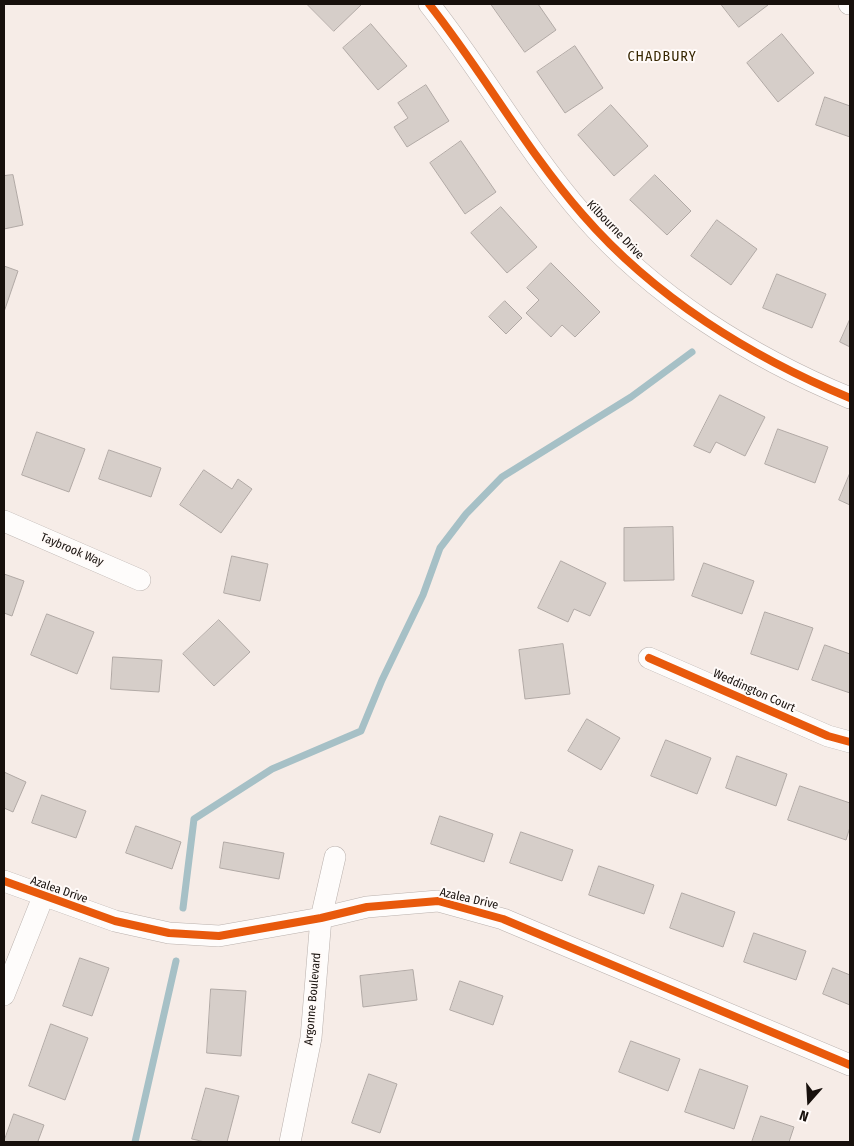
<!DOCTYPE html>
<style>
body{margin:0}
#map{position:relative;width:854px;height:1146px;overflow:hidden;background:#f6ece7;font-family:"Fira Sans Condensed",sans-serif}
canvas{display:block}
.frame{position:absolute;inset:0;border:5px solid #17100c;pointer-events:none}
.north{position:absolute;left:784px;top:1076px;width:50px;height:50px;-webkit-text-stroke:4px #fffaf8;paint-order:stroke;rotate:199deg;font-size:14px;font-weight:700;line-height:20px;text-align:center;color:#17100c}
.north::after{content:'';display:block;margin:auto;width:18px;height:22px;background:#17100c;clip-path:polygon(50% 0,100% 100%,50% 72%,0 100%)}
</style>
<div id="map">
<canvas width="854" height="1146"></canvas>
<div class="frame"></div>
<div class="north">N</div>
</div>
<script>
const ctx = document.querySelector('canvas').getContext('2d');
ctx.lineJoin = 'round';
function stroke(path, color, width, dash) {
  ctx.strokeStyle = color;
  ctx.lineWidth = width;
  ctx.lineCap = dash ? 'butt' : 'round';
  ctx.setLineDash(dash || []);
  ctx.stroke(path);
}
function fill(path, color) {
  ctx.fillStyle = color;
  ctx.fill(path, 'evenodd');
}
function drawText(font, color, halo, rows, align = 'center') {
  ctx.font = font + ' "Fira Sans Condensed",sans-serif';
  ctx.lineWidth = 4;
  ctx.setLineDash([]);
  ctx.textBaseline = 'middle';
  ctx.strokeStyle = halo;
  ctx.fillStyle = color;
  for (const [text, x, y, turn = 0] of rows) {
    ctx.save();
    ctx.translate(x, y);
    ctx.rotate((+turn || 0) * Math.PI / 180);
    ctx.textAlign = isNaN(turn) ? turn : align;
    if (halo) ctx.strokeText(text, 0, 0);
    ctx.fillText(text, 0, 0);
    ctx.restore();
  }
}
const stream = new Path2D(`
 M183,908l11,-89 78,-50 89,-38 21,-51 41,-85 17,-47 26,-34 36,-37 129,-80 61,-45
 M135,1142l41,-181`);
const building = new Path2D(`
 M307,4h55l-28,27z
 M491,4h47l18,26 -31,22z
 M721,4h46l1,1 -29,22z
 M371,24l36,42 -29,24 -35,-42z
 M782,34l32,39 -36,29 -31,-39z
 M575,46l28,42 -38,25 -28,-41z
 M426,85l23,36 -42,26 -13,-20 14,-9 -10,-15z
 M825,97l25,9v31l-34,-12z
 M611,105l37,41 -34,30 -36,-41z
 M461,141l35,51 -31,22 -35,-51z
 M13,175l10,50 -19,4v-53z
 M655,175l36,36 -24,24 -37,-35z
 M501,207l36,40 -30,26 -36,-40z
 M717,220l40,29 -26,36 -40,-29z
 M551,263l49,49 -25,25 -13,-12 -11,12 -25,-24 13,-13 -12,-12z
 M4,266l14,5 -14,41z
 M777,274l49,20 -14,34 -49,-20z
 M505,301l17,17 -16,16 -17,-17z
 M850,319v28l-10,-5z
 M720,395l45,22 -20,39 -29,-14 -6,11 -16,-7z
 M778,429l50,18 -13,36 -50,-19z
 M37,432l48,17 -16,43 -47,-17z
 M109,450l52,18 -10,29 -52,-18z
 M204,470l28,19 6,-10 14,10 -31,44 -41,-28z
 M850,473v32l-11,-5z
 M673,527l1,53 -50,1v-53z
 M232,556l36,8 -8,37 -36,-8z
 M561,561l45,22 -16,33 -16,-7 -6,13 -30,-14z
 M704,563l50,18 -12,33 -50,-18z
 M4,574l20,7 -12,35 -8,-3z
 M765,612l48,16 -15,42 -47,-16z
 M47,614l47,18 -17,42 -46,-19z
 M219,620l31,32 -36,34 -31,-32z
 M563,644l7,50 -45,5 -6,-49z
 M825,645l25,9v39l-38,-13z
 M113,657l49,3 -3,32 -48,-3z
 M587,719l33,19 -19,32 -33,-19z
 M666,740l45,18 -14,36 -46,-18z
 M737,756l50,18 -11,32 -50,-18z
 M4,772l22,10 -13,30 -9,-4z
 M800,786l50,17v24l-4,13 -58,-20z
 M42,795l44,16 -10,27 -44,-15z
 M440,816l53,18 -9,28 -53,-18z
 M136,826l45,16 -9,27 -46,-16z
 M521,832l52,18 -11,31 -52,-18z
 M224,842l60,11 -5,26 -59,-11z
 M599,866l55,19 -10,29 -55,-19z
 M682,893l53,19 -12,35 -53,-19z
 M754,933l52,18 -10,29 -52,-18z
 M80,958l29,10 -17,48 -29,-10z
 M833,968l17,7v30l-27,-11z
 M413,970l4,30 -54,7 -3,-31z
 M460,981l43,15 -10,29 -43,-15z
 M211,989l35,2 -5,65 -34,-3z
 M51,1024l37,14 -23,62 -36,-14z
 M631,1041l49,18 -12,32 -49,-19z
 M700,1069l48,17 -14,43 -49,-17z
 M369,1074l28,10 -17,49 -28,-10z
 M206,1088l33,8 -12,46h-22l-13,-3z
 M14,1114l30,11 -6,16 3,1h-37z
 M761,1116l33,11 -5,15h-37z`);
const minor = new Path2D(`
 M429,4c54,68 97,146 154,211 71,82 168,142 267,183
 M849,4h1
 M4,521l136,59
 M649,658l179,78 22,6
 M4,881l111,40 54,12 50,3 102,-18 46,-11 71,-6 65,18 347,146
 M4,995l39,-98
 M290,1142l21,-104 10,-120 14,-61`);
const cycleway = new Path2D(`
 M429,4c54,68 97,146 154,211 71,82 168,142 267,183
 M649,658l179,78 22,6
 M4,881l111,40 54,12 50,3 102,-18 46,-11 71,-6 65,18 347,146`);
const streetNames = [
 ["Kilbourne Drive",615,230,46],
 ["Taybrook Way",72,550,23],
 ["Weddington Court",754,691,24],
 ["Azalea Drive",59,890,19],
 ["Azalea Drive",469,899,13],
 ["Argonne Boulevard",313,999,-85]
];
const neighbourhoodNames = [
 ["CHADBURY",662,57]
];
stroke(stream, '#a6c0c6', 7);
fill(building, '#d6cec9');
stroke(building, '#b1a9a5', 1);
stroke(minor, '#bab1ad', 22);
stroke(minor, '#fefcfb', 21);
stroke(cycleway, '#e8590c', 8);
drawText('12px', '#17100c', '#fffaf8', streetNames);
ctx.letterSpacing = '1px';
drawText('14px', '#362600', '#fffaf8', neighbourhoodNames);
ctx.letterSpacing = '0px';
</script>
